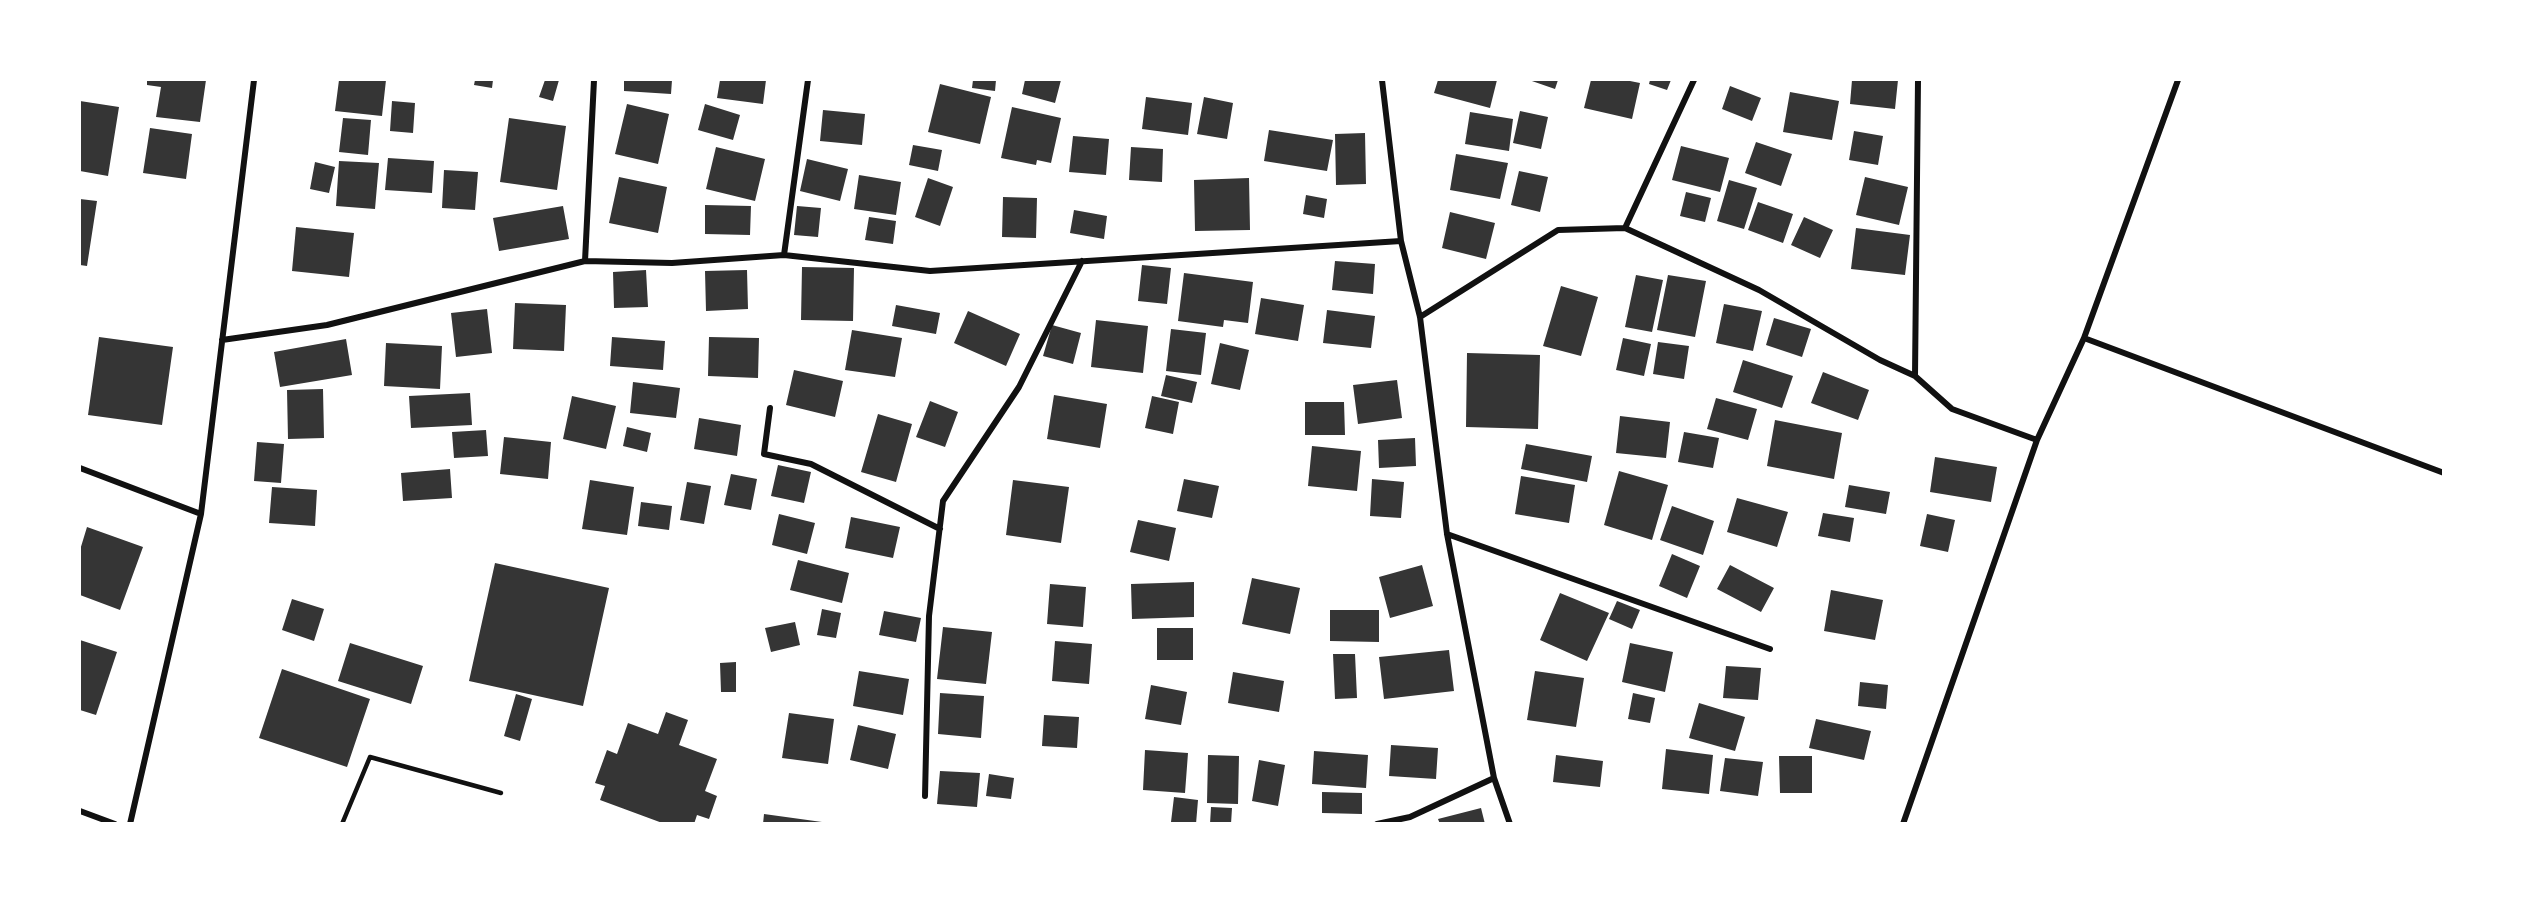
<!DOCTYPE html>
<style>
body{margin:0}
#map{position:relative;width:2523px;height:903px;overflow:hidden;background:#fff;font-family:Arial,sans-serif}
canvas{display:block}
.frame{position:absolute;inset:0;border:81px solid #fff;pointer-events:none}
</style>
<div id="map">
<canvas width="2523" height="903"></canvas>
<div class="frame"></div>
</div>
<script>
const ctx = document.querySelector('canvas').getContext('2d');
ctx.lineJoin = 'round';
function fill(path, color) {
  ctx.fillStyle = color;
  ctx.fill(path, 'evenodd');
}
function stroke(path, color, width, dash) {
  ctx.strokeStyle = color;
  ctx.lineWidth = width;
  ctx.lineCap = dash ? 'butt' : 'round';
  ctx.setLineDash(dash || []);
  ctx.stroke(path);
}
const building = new Path2D(`
 M147,80h59l-6,42 -44,-5 5,-30 -14,-2z
 M339,80h47l-4,36 -47,-5z
 M475,80h18l-1,8 -18,-3z
 M545,80h14l-6,21 -14,-4z
 M624,80h48l-1,14 -47,-3z
 M720,80h46l-3,24 -46,-6z
 M973,80h23l-1,11 -23,-3z
 M1025,80h36l-6,23 -33,-9z
 M1438,80h59l-7,28 -56,-15z
 M1529,80h29l-3,9z
 M1591,80h34l15,3 -8,36 -48,-11z
 M1650,80h21l-4,10 -18,-6z
 M1852,80h46l-3,29 -45,-5z
 M940,84l51,13 -11,47 -52,-12z
 M1730,86l31,12 -9,23 -30,-12z
 M1790,92l49,9 -7,39 -49,-8z
 M1146,97l46,6 -4,32 -46,-6z
 M1204,97l29,6 -6,36 -30,-5z
 M80,101l39,6 -11,69 -28,-5z
 M392,101l23,2 -2,30 -23,-2z
 M627,104l42,10 -11,50 -43,-10z
 M705,104l35,11 -7,25 -35,-10z
 M1012,107l49,11 -10,45 -14,-3 -1,5 -35,-7z
 M823,110l42,4 -3,31 -42,-4z
 M1520,111l28,6 -7,32 -28,-6z
 M1470,112l43,7 -4,32 -44,-7z
 M343,118l28,2 -3,35 -29,-3z
 M509,118l57,8 -9,64 -57,-8z
 M150,128l42,6 -6,45 -43,-6z
 M1269,130l64,10 -6,31 -63,-10z
 M1854,131l29,5 -5,29 -29,-5z
 M1365,133l1,51 -30,1 -1,-51z
 M1073,136l36,3 -3,36 -37,-3z
 M1756,142l36,12 -11,32 -36,-13z
 M913,145l29,5 -4,21 -29,-6z
 M1681,146l48,12 -9,34 -48,-12z
 M716,147l49,12 -10,42 -49,-12z
 M1131,147l32,2 -1,33 -33,-2z
 M1456,154l52,9 -8,36 -50,-9z
 M388,158l46,3 -2,32 -47,-3z
 M807,159l41,10 -8,32 -40,-10z
 M339,161l40,2 -4,46 -39,-3z
 M315,162l20,5 -6,26 -19,-4z
 M444,170l34,2 -3,38 -33,-2z
 M1519,171l29,6 -8,35 -29,-7z
 M859,175l42,7 -5,33 -42,-6z
 M619,177l48,10 -9,46 -49,-10z
 M1865,177l43,10 -9,38 -43,-10z
 M928,178l25,9 -13,39 -25,-9z
 M1249,178l1,52 -55,1 -1,-51z
 M1729,180l28,8 -13,41 -27,-8z
 M1686,192l25,6 -6,24 -25,-6z
 M1306,195l21,4 -3,19 -21,-4z
 M1003,197l34,1 -1,40 -34,-1z
 M80,199l17,2 -10,65 -7,-1z
 M1758,202l35,12 -10,29 -35,-13z
 M705,205l46,1 -1,29 -45,-1z
 M563,206l6,33 -70,12 -6,-33z
 M797,206l24,2 -3,29 -24,-2z
 M1074,210l33,6 -3,23 -34,-6z
 M1450,212l45,11 -9,36 -44,-11z
 M869,217l27,4 -3,23 -28,-4z
 M1804,217l29,13 -13,28 -29,-13z
 M296,227l58,6 -5,44 -57,-6z
 M1856,228l54,7 -5,40 -54,-6z
 M1335,261l40,3 -2,30 -41,-4z
 M1142,265l29,3 -4,36 -29,-3z
 M802,267l52,1 -1,53 -52,-1z
 M646,270l2,37 -34,1 -1,-36z
 M747,270l1,39 -42,2 -1,-40z
 M1184,273l69,9 -5,41 -24,-3 -1,7 -45,-6z
 M1636,275l27,5 -11,52 -27,-5z
 M1668,275l38,6 -11,56 -38,-7z
 M1561,286l37,11 -17,59 -38,-10z
 M1261,298l43,7 -6,36 -43,-7z
 M515,303l51,2 -2,46 -51,-2z
 M1724,304l38,7 -9,40 -37,-8z
 M896,305l44,8 -4,21 -44,-8z
 M487,309l5,44 -36,4 -5,-44z
 M1327,310l48,6 -4,32 -48,-5z
 M968,311l52,23 -14,32 -52,-23z
 M1774,318l37,11 -9,28 -36,-12z
 M1096,320l52,6 -5,47 -52,-6z
 M1052,325l29,8 -8,31 -30,-8z
 M1171,329l35,4 -5,42 -35,-4z
 M852,330l50,8 -7,39 -50,-7z
 M99,337l74,10 -11,78 -74,-10z
 M612,337l53,4 -2,29 -53,-4z
 M709,337l50,1 -1,40 -50,-2z
 M1623,338l28,6 -7,32 -28,-6z
 M346,339l6,36 -72,12 -6,-35z
 M1658,342l31,4 -5,33 -31,-5z
 M386,343l56,3 -2,43 -56,-3z
 M1220,343l29,7 -9,40 -29,-6z
 M1467,353l73,2 -2,74 -72,-2z
 M1743,360l50,16 -11,32 -49,-16z
 M794,370l49,11 -8,36 -49,-12z
 M1823,372l46,18 -11,30 -47,-17z
 M1166,375l31,7 -5,21 -31,-7z
 M1397,380l5,38 -44,6 -5,-39z
 M633,382l47,6 -4,30 -46,-5z
 M323,389l1,49 -36,1 -1,-49z
 M470,393l2,32 -61,3 -2,-32z
 M1054,395l53,9 -7,44 -53,-9z
 M572,396l44,10 -10,43 -43,-10z
 M1152,396l27,6 -6,32 -28,-6z
 M1716,398l41,11 -9,31 -41,-11z
 M930,401l28,11 -13,35 -29,-10z
 M1305,402h39l1,33h-40z
 M878,414l34,10 -16,58 -35,-10z
 M1620,416l50,6 -4,36 -50,-5z
 M699,418l42,7 -4,31 -43,-7z
 M1775,420l67,13 -8,46 -67,-13z
 M627,427l24,6 -4,19 -24,-6z
 M486,430l2,26 -34,2 -2,-26z
 M1684,432l35,6 -6,30 -35,-6z
 M504,437l47,5 -3,37 -48,-5z
 M1415,438l1,28 -37,2 -1,-28z
 M257,442l27,2 -3,39 -27,-2z
 M1526,444l66,12 -5,26 -66,-13z
 M1312,446l49,5 -4,40 -49,-5z
 M1935,457l62,10 -6,35 -61,-10z
 M778,465l33,7 -7,31 -33,-7z
 M450,469l2,29 -49,3 -2,-28z
 M1619,471l49,14 -16,55 -48,-15z
 M731,474l26,5 -6,31 -27,-5z
 M1521,476l54,9 -6,38 -54,-9z
 M1184,479l35,7 -7,32 -35,-7z
 M1372,479l32,3 -3,36 -31,-2z
 M590,480l44,7 -7,48 -45,-6z
 M1013,480l56,7 -8,56 -55,-8z
 M687,482l24,4 -7,38 -24,-4z
 M1849,485l41,7 -4,22 -41,-7z
 M272,487l45,3 -2,36 -46,-3z
 M1737,498l51,14 -11,35 -50,-15z
 M641,502l31,4 -3,24 -31,-4z
 M1672,506l42,15 -11,34 -43,-15z
 M1823,513l31,5 -4,24 -32,-6z
 M779,514l36,9 -8,31 -35,-9z
 M1927,514l28,6 -7,32 -28,-6z
 M851,517l49,10 -7,31 -48,-10z
 M1138,520l38,8 -7,33 -39,-9z
 M87,527l56,20 -23,63 -40,-15v-45z
 M1672,554l28,12 -13,32 -28,-12z
 M798,560l51,13 -7,30 -52,-13z
 M495,563l114,25 -26,118 -114,-25z
 M1422,565l11,41 -43,12 -11,-41z
 M1730,565l44,23 -13,24 -44,-23z
 M1252,578l48,10 -10,46 -48,-10z
 M1194,582v35l-62,2 -1,-35z
 M1050,584l36,3 -3,40 -36,-3z
 M1831,590l52,10 -8,40 -51,-9z
 M1560,593l49,20 -22,48 -47,-21z
 M292,599l32,10 -10,32 -32,-11z
 M1617,601l23,9 -8,19 -23,-10z
 M822,609l19,4 -5,25 -19,-3z
 M1330,610h49v32l-49,-1z
 M884,611l37,7 -5,24 -37,-7z
 M795,622l5,23 -29,7 -6,-24z
 M943,627l49,5 -6,52 -49,-5z
 M1157,628h36v32h-36z
 M80,640l37,12 -21,63 -16,-5z
 M1055,641l37,3 -3,40 -37,-3z
 M350,643l73,23 -12,38 -73,-23z
 M1630,643l43,9 -8,40 -43,-10z
 M1449,650l5,41 -70,8 -5,-42z
 M1333,654h22l2,44 -22,1z
 M736,662v30h-15l-1,-29z
 M1726,666l35,2 -3,32 -35,-2z
 M282,669l88,30 -23,68 -88,-29z
 M859,671l50,8 -6,36 -50,-9z
 M1535,671l49,7 -8,49 -49,-7z
 M1233,672l51,9 -5,31 -51,-9z
 M1860,682l28,3 -2,24 -28,-3z
 M1151,685l36,7 -6,33 -36,-6z
 M940,693l44,3 -3,42 -43,-4z
 M1633,693l22,5 -5,25 -22,-4z
 M516,694l16,5 -12,42 -16,-5z
 M1699,703l46,14 -10,34 -46,-13z
 M666,712l22,8 -9,25 38,14 -12,32 12,5 -8,23 -12,-4 -3,9h-29l-65,-24 5,-14 -10,-3 12,-33 10,4 11,-31 30,11z
 M789,713l45,6 -6,45 -46,-6z
 M1044,715l35,2 -2,31 -35,-2z
 M1816,719l55,12 -7,29 -55,-12z
 M858,725l38,9 -8,35 -38,-9z
 M1391,745l47,3 -2,31 -47,-3z
 M1666,749l47,6 -4,39 -47,-5z
 M1145,750l43,3 -3,40 -42,-3z
 M1314,751l54,4 -2,33 -54,-4z
 M1208,755l31,1 -1,48 -31,-1z
 M1556,755l47,6 -3,26 -47,-5z
 M1779,756h33v37h-32z
 M1725,758l38,4 -5,34 -38,-5z
 M1259,760l26,5 -7,41 -26,-5z
 M940,771l40,2 -3,34 -40,-3z
 M989,774l25,4 -3,21 -25,-3z
 M1322,792l40,1v21l-40,-1z
 M1174,797l24,3 -2,24 -25,-2z
 M1211,807l21,1 -1,16h-21z
 M1481,808l4,16h-45l-2,-5z
 M764,814l58,8 -1,2h-58z`);
const service = new Path2D(`
 M342,824l28,-67 131,36`);
const minor = new Path2D(`
 M1382,80l19,161 19,76 27,217 47,244 16,46
 M1625,228l69,-148
 M784,255l24,-175
 M585,261l9,-181
 M1420,317l138,-87 67,-2 134,62 121,70 35,16 37,33 85,31
 M2084,338l360,135
 M222,340l105,-15 258,-64 87,2 112,-8 146,16 471,-30
 M1915,376l3,-296
 M770,408l-6,46 47,10 129,65
 M80,468l121,46
 M1447,534l323,115
 M925,796l4,-180 14,-115 76,-114 63,-126
 M80,811l35,13
 M130,824l71,-310 53,-434
 M1377,824l33,-7 84,-39
 M1903,824l134,-384 47,-102 94,-258`);
fill(building, '#353535');
stroke(service, '#111', 4.5);
stroke(minor, '#111', 6);
</script>
